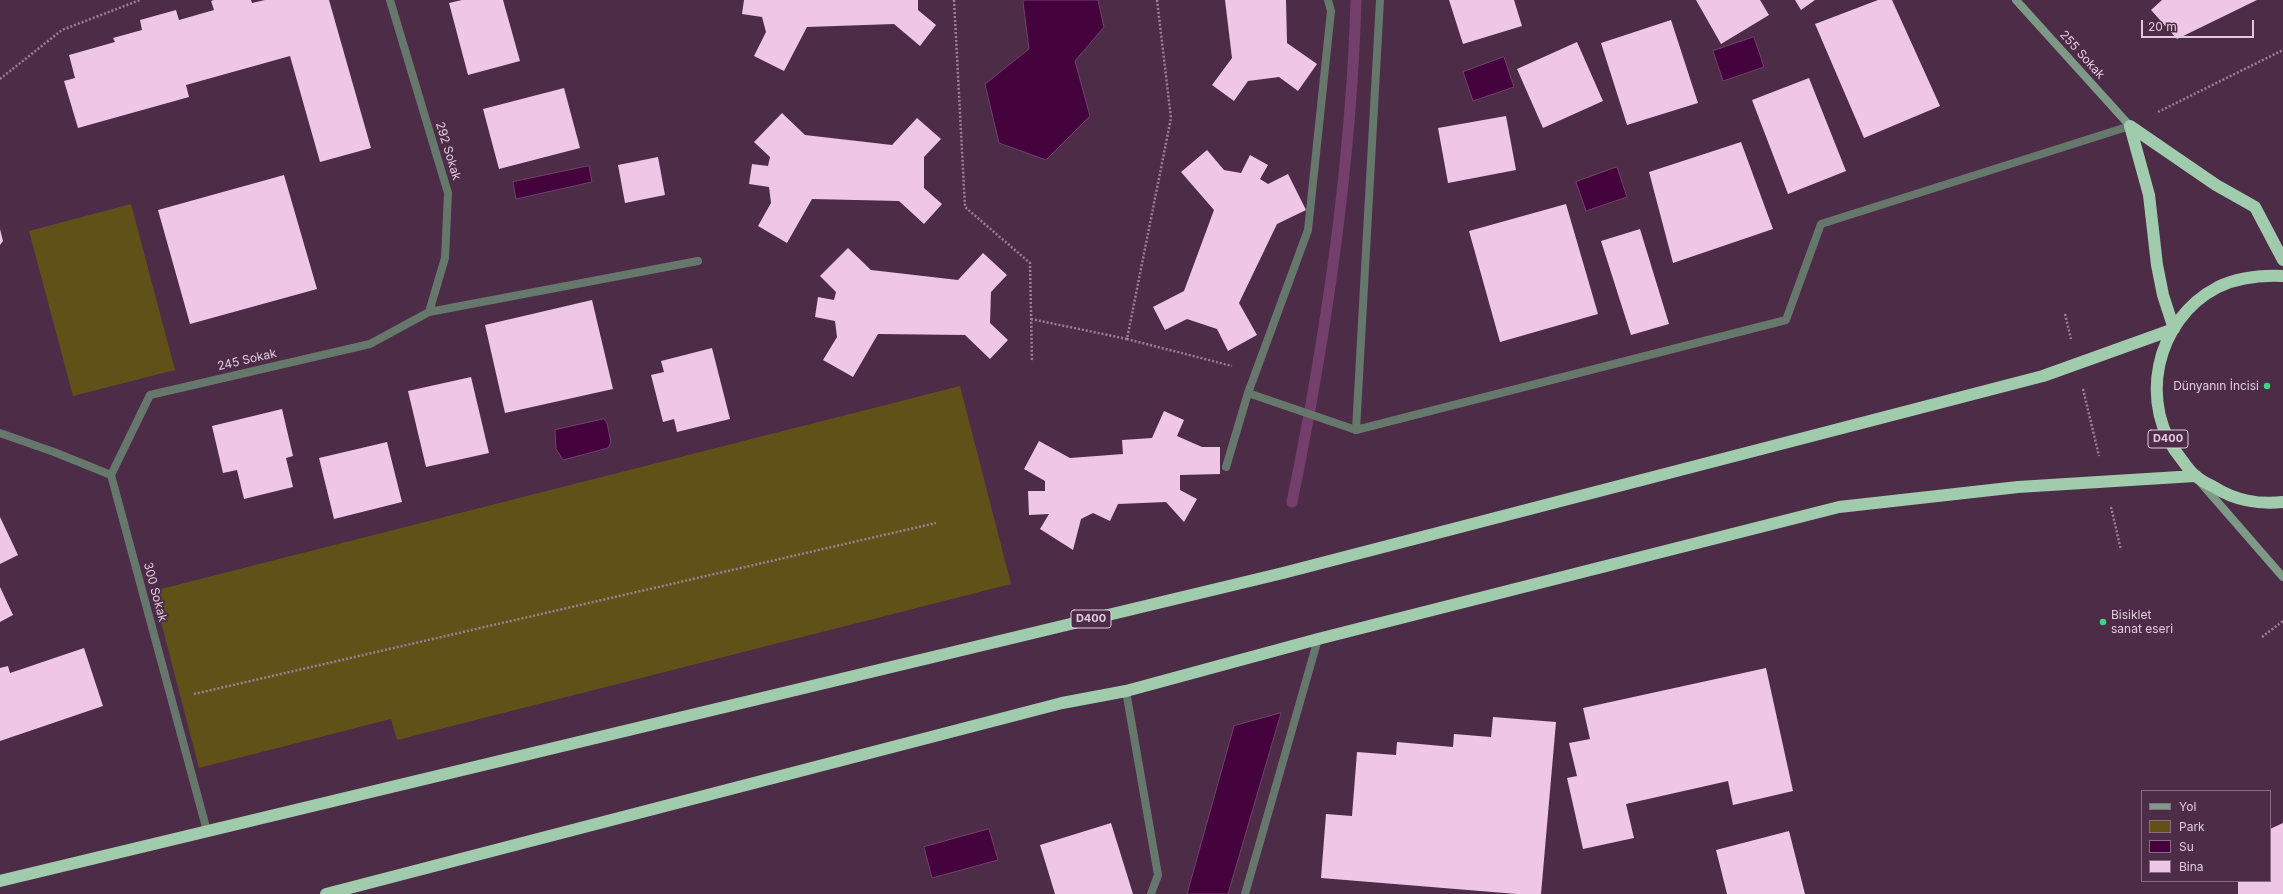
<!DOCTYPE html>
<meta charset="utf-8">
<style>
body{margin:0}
#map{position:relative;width:2283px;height:894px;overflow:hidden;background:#4d2c47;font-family:Inter,sans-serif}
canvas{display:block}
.legend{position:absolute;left:2141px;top:790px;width:130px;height:92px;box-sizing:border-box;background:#4d2c47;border:1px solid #886c82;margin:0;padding:5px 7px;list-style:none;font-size:12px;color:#e0cbdb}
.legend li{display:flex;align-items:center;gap:8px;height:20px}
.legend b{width:20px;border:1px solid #886c82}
.scale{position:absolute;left:2141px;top:20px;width:113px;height:18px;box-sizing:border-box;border:2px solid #e0cbdb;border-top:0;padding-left:5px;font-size:12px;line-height:14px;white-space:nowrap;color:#e0cbdb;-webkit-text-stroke:3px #4d2c47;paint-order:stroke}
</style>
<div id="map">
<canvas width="2283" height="894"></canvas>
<ul class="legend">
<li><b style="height:5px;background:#7e9a86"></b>Yol</li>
<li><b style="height:11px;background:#605119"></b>Park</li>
<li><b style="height:11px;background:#45033d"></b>Su</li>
<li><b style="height:11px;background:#efc6e6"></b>Bina</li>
</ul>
<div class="scale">20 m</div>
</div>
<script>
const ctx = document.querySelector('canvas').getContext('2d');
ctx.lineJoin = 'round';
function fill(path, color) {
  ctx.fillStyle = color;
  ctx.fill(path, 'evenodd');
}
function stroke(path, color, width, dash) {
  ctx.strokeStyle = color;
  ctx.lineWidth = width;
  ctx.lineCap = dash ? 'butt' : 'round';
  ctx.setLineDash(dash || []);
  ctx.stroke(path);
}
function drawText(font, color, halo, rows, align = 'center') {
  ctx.font = font + ' Inter,sans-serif';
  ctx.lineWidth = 4;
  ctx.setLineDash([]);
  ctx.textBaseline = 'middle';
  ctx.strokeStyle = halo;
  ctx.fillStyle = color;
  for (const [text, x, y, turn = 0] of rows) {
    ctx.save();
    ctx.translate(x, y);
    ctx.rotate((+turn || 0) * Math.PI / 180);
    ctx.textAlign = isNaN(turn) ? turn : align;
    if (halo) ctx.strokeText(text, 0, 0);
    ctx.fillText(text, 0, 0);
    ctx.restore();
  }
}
const green = new Path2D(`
 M131,204l44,166 -102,26 -44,-165z
 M960,386l51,198 -614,156 -6,-21 -192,49 -46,-177z`);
const water = new Path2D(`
 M1025,0h73l6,27 -29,34 15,55 -44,44 -47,-17 -14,-59 44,-35 -6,-47z
 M1754,37l10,30 -41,14 -10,-30z
 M1504,57l10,30 -41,14 -10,-29z
 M589,166l3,16 -76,17 -3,-17z
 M1617,167l10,30 -41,14 -10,-29z
 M604,419l3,4 4,19 -3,6 -45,12 -7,-11 -1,-19z
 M1281,713l-53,181h-41l47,-168z
 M989,829l9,31 -66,18 -8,-31z`);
const stream = new Path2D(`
 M1292,502c34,-165 59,-333 64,-502`);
const building = new Path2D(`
 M214,0h37l1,3 13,-3h64l42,148 -51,14 -30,-106 -104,29 3,12 -111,31 -14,-47 11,-3 -6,-23 46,-13 -2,-4 29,-8 -2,-10 36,-10 3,10 35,-10 -3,-9z
 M462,0h41l17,61 -52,14 -19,-72z
 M744,0h174v10l18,15 -16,21 -26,-22 -87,3 -23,44 -30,-15 12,-24 -4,-15 -20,-3z
 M1225,0h61l1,43 30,21 -19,27 -19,-14 -31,4 -14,20 -22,-16 20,-27z
 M1449,0h65l8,26 -59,18z
 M1696,0h64l9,15 -48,29z
 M1795,0h20l-14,10z
 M1878,0h14l48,106 -76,32 -49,-114z
 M2162,0h95l-80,39 -26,-29z
 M1671,20l27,83 -71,22 -26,-82z
 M1577,42l26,59 -60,27 -26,-59z
 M1809,78l37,93 -58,23 -36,-94z
 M564,88l16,60 -81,21 -16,-60z
 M782,113l23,22 87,10 25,-27 24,21 -17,18v31l18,16 -18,20 -25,-23 -87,-2 -25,44 -29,-17 13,-23 -2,-16 -20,-3 3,-20 16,2 2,-9 -16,-15z
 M1506,116l10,54 -68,13 -10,-55z
 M1741,142l32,87 -100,34 -24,-91z
 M1207,150l17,20 17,3 9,-18 18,10 -8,14 8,5 20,-10 18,36 -29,14 -38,79 18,32 -29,16 -11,-22 -30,-10 -22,11 -12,-23 31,-16 30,-81 -33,-38z
 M658,157l7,38 -40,8 -7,-38z
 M284,175l33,114 -127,35 -32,-114z
 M1566,204l32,110 -98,28 -31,-111z
 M0,229l3,12 -3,4z
 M1640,229l29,95 -38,11 -30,-94z
 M848,248l23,22 87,10 25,-27 24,22 -16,17 -1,31 18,17 -18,19 -25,-24 -87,-1 -25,43 -30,-17 14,-23 -2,-16 -20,-4 3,-20 16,3 2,-8 -16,-16z
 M592,300l21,89 -108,24 -20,-88z
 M712,348l18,71 -53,13 -3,-13 -11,3 -12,-47 13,-3 -3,-11z
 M471,377l18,76 -63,14 -18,-76z
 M282,409l11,47 -7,2 7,29 -49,12 -7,-29 -14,3 -11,-47z
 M1164,411l20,9 -7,16 25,11h18v27l-40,1v15l17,9 -13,23 -18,-20 -48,2 -8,17 -17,-8 -12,6 -8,31 -33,-21 9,-15 -20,1 -1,-24h17v-10l-21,-12 15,-28 31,17 53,-4 -1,-14 30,-2z
 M387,442l15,60 -68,17 -15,-61z
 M0,517l18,38 -18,9z
 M0,587l13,28 -13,7z
 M84,648l19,58 -103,35v-73l8,-2 2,7z
 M1766,668l27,123 -60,14 -5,-24 -102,23 8,34 -51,11 -16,-71 10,-2 -8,-33 21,-4 -7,-31z
 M1493,717l63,5 -15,172h-24l-196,-16 5,-64 26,2 5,-64 39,3 1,-13 56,5 1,-13 37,3z
 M1111,823l22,71h-78l-15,-49z
 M2283,823v71h-45v-13h32v-52z
 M1789,831l16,63h-78l-11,-44z`);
const path = new Path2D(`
 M954,0l11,207 65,56 2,99
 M1157,0l14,118 -44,221 105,27
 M0,79l62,-49 78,-30
 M2158,112l125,-62
 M2065,314l6,25
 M1031,319l96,20
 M2083,389l16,67
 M2111,507l10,43
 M2262,637l21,-16
 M194,694l742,-171`);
const lane = new Path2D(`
 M1328,0l3,11 -23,219 -60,163 108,37
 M1226,467l22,-74`);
const street = new Path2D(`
 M390,0l58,193 -3,65 -16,54
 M1380,0l-24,430 430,-110 35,-96 309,-98
 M0,433l54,19 57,23 96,356
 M111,475l39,-80 220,-51 59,-32 269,-51
 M1126,691l32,184 -7,19
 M1245,894l73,-255`);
const secondary = new Path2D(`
 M2016,0l114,126
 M2201,483l82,94`);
const highway = new Path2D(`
 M2130,126l86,59 39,22 28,53
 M2283,276c-22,-1 -44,1 -65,11 -64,33 -81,119 -36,173 4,5 8,12 14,16 5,5 12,8 18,11 20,13 45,18 69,15
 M0,881l1283,-308 760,-197 131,-47 -11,-34 -6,-30 -8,-70 -19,-69
 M326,894l736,-191 64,-12 192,-52 521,-132 179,-20 177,-11`);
const markers = [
 [2267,386,4,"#35d881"],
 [2103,622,4,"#35d881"]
];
const shields = [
 [2168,439,40],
 [1091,619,40]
];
const shieldNames = [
 ["D400",2168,439],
 ["D400",1091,619]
];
const streetNames = [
 ["255 Sokak",2082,55,48],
 ["292 Sokak",448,151,73],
 ["245 Sokak",247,360,-13],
 ["300 Sokak",155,592,75]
];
const poiNames = [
 ["Dünyanın İncisi",2259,386],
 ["Bisiklet",2111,615,"left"],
 ["sanat eseri",2111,629,"left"]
];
fill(green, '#605119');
fill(water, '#45033d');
stroke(water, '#743f6c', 1);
stroke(stream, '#743f6c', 11);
fill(building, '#efc6e6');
stroke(path, '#9b8095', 2.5, [2, 2]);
stroke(lane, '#66776b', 8);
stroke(street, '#66776b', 8);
stroke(secondary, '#7e9a86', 8);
stroke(highway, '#a0ccad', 12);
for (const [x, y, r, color] of markers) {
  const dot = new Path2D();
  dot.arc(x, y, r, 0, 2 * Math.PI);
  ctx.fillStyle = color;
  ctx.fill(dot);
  stroke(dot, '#4d2c47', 1.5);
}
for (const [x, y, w] of shields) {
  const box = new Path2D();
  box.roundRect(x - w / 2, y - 9, w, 18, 3);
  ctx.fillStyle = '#4d2c47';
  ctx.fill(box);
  stroke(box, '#e0cbdb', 1);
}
drawText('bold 11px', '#e0cbdb', null, shieldNames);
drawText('12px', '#e0cbdb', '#4d2c47', streetNames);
drawText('12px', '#e0cbdb', '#4d2c47', poiNames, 'right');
</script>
